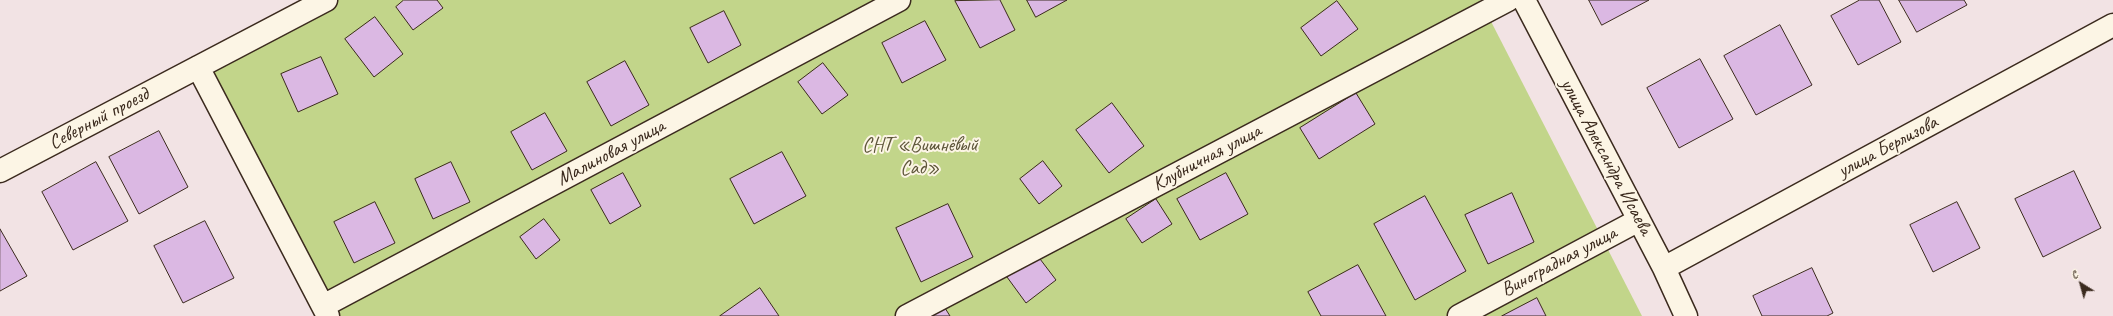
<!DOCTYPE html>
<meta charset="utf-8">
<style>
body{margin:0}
#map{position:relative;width:2113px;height:316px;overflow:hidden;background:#f2e3e4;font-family:Caveat,sans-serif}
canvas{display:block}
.north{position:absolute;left:2061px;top:264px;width:40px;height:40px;-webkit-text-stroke:3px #fcf5e5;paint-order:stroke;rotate:323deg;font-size:11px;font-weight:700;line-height:16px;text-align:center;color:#3b2a1e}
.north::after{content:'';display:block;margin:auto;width:14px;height:18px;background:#3b2a1e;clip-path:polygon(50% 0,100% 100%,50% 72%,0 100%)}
</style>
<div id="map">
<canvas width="2113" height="316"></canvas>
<div class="north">С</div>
</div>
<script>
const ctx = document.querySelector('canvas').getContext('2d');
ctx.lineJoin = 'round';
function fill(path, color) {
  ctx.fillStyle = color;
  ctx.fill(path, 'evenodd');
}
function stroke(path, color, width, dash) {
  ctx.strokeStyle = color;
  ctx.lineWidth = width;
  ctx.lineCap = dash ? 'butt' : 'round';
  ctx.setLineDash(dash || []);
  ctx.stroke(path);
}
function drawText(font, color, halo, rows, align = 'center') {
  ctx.font = font + ' Caveat,sans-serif';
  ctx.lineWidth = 4;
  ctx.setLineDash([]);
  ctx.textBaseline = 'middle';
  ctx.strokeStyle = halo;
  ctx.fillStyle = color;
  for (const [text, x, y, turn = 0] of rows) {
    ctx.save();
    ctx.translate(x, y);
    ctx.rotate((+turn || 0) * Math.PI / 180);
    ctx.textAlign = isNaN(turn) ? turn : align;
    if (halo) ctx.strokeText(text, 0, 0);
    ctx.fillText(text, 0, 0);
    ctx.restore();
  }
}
const green = new Path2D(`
 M326,0h1154l162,316h-1314l-130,-249z`);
const building = new Path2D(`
 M404,0h33l6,8 -30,22 -17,-23z
 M1000,0l15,30 -35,18 -25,-47z
 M1027,0h40l-31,17z
 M1589,0h60l-47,25z
 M1860,0h19l22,42 -43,23 -27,-49z
 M1899,0h65l3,5 -50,27z
 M1337,1l21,28 -37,27 -20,-28z
 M724,11l17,34 -33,18 -18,-35z
 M375,17l28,37 -29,23 -29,-38z
 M925,21l21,39 -44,23 -20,-40z
 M1780,25l32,60 -56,30 -32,-59z
 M321,57l17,37 -40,18 -17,-38z
 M1700,59l33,60 -54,29 -32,-60z
 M625,61l24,44 -38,21 -24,-44z
 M823,63l25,32 -26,19 -24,-32z
 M1356,93l19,31 -56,35 -19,-31z
 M1112,103l32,43 -35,27 -33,-43z
 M545,113l22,38 -35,19 -21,-38z
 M159,131l29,56 -49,27 -30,-57z
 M782,152l24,44 -52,28 -24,-45z
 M1043,161l19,25 -23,18 -19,-25z
 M96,162l32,59 -55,29 -31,-58z
 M451,162l19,40 -37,17 -18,-40z
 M2074,171l27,57 -58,29 -28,-58z
 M623,173l18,33 -31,18 -19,-34z
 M1226,173l22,41 -48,26 -23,-41z
 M1512,193l22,49 -46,22 -23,-49z
 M1425,196l41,75 -51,29 -41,-76z
 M1156,199l16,25 -30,19 -16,-24z
 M375,202l20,41 -41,20 -20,-41z
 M1957,202l23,46 -47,24 -23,-47z
 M948,204l25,53 -52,25 -25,-54z
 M544,219l16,21 -24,19 -16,-22z
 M205,221l29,57 -51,25 -29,-57z
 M0,229l27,47 -27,15z
 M1037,255l19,25 -30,23 -19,-26z
 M1358,265l28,51h-65l-13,-24z
 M1812,268l21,45 -6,3h-65l-9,-20z
 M760,288l19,28h-59z
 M1537,298l9,18h-44z
 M945,308l5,8h-19z`);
const minor = new Path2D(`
 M1524,0l140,268 22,48
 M198,67l130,249
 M0,171l326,-171
 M1664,268l449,-243
 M323,306l576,-306
 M907,316l601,-316
 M1459,316l180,-96`);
const streetNames = [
 ["Северный проезд",99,119,-28],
 ["улица Берлизова",1888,147,-28],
 ["Малиновая улица",611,153,-28],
 ["улица Александра Исаева",1606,157,62],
 ["Клубничная улица",1207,158,-28],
 ["Виноградная улица",1559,262,-28]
];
const parkNames = [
 ["СНТ «Вишнёвый",920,146],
 ["Cад»",920,169]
];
fill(green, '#c2d58a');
fill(building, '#dbb8e3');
stroke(building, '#3b2a1e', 1);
stroke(minor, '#3b2a1e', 25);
stroke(minor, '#fcf5e5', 22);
drawText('20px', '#3b2a1e', '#fcf5e5', streetNames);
drawText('20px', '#5d5539', '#fcf5e5', parkNames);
</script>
